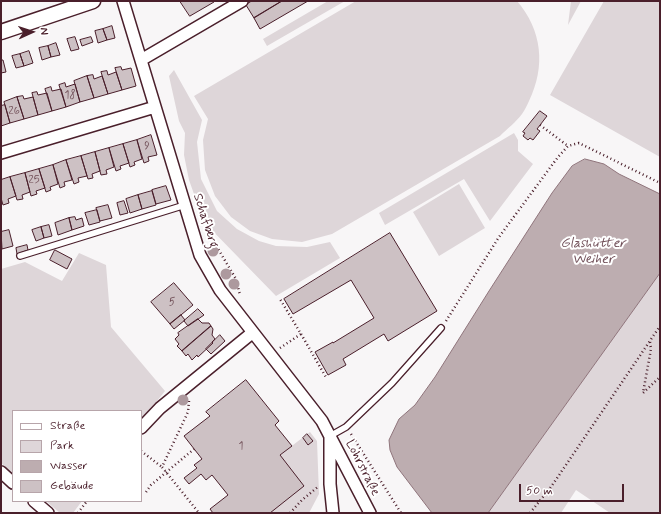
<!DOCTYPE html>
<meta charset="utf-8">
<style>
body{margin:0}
#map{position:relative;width:661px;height:514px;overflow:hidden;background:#f8f6f7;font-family:Mynerve,sans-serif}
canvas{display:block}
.frame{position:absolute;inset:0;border:2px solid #4a1f2b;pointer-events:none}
.legend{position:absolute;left:12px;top:410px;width:130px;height:92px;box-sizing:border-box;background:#fff;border:1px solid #b7a5aa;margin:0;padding:5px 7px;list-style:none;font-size:12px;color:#4a1f2b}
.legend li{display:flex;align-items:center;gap:8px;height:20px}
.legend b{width:20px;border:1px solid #b7a5aa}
.north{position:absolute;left:12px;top:12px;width:40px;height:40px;-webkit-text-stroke:3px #fff;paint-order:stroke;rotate:87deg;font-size:11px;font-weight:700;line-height:16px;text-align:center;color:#4a1f2b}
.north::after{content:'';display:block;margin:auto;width:14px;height:18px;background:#4a1f2b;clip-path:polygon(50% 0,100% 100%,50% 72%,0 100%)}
.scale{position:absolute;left:519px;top:484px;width:105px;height:18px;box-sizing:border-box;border:2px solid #4a1f2b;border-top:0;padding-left:5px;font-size:12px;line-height:14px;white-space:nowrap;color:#4a1f2b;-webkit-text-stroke:3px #fff;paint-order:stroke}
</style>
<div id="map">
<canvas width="661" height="514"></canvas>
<div class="frame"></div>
<ul class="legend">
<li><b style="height:5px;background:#fff"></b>Straße</li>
<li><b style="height:11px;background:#ded6d9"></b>Park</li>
<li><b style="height:11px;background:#bdadb0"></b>Wasser</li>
<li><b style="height:11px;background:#cdc1c4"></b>Gebäude</li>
</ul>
<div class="north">N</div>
<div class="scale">50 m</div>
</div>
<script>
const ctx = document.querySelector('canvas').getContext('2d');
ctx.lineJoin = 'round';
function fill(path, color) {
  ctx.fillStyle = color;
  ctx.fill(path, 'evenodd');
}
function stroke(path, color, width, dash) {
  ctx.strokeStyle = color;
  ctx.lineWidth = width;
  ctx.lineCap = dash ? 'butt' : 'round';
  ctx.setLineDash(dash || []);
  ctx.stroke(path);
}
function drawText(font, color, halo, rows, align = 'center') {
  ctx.font = font + ' Mynerve,sans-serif';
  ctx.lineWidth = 4;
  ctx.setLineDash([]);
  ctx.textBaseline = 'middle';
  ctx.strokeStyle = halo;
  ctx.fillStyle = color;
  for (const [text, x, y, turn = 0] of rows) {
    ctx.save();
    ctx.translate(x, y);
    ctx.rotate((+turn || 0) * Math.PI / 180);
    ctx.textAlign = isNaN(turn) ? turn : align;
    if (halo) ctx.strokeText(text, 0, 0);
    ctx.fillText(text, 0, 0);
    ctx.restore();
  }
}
const green = new Path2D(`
 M328,1h17l-78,45 -4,-7z
 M356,1h161c25,29 29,65 12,100 -2,4 -4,9 -7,13 -6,8 -15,15 -22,22l-168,98 -30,8 -30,-3 -22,-8 -19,-14 -16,-21 -10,-26 -2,-30 5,-21 -14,-23z
 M571,1h10l-13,24z
 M604,1h56v156l-110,-62z
 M174,70l28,50 -5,22 4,37 16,32 20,18 22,12 17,5 31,1 23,-5 10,16 -64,38 -72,-74 -15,-42 -5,-25 1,-22 -6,-12 -10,-45z
 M514,133l4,7v11l15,13 -43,57 -26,-42 -79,46 -6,-12z
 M459,184l26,44 -46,28 -26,-44z
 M79,253l27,12 5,62 54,64 -24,30v-10h-128v62l-12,-10v-194l24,-7 37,19z
 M660,273v240h-50l-34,-23 -15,23h-73z
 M310,432l7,9 2,53 -10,19h-39l10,-58z
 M46,501h36l-9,12h-13z`);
const water = new Path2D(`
 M585,159l19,5 15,10 41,20v79l-172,240h-56l-35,-46 -7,-17 -1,-10 10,-21 16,-14 20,-28 54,-86 63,-98 20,-27z`);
const building = new Path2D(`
 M180,1h34v1l-24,14z
 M252,1h30l-28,17 -8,-13z
 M282,1h26l-48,28 -6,-11z
 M112,26l3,12 -8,2 -4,-11z
 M103,29l4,11 -9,3 -3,-12z
 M75,37l4,12 -8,2 -4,-12z
 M91,37l2,5 -11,4 -2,-6z
 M56,43l4,12 -9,2 -3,-11z
 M48,46l3,11 -9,3 -3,-12z
 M29,51l4,12 -9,3 -4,-12z
 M20,54l4,12 -8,2 -4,-12z
 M1,60h2l3,12 -5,1z
 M121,67l1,3 9,-2 5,18 -14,4 -7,-22z
 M107,71l1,4 8,-3 6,18 -14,4 -7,-22z
 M93,75l1,4 8,-3 6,18 -14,4 -7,-22z
 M87,76l7,22 -14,4 -6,-21z
 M65,83l1,4 9,-3 5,18 -14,5 -7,-22z
 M51,87l1,4 9,-2 5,18 -14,4 -7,-22z
 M37,92l1,3 9,-2 5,18 -14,4 -6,-22z
 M23,96l1,3 9,-2 5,18 -14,4 -7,-22z
 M17,97l7,22 -14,4 -6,-21z
 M5,105l5,18 -9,3v-20z
 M540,111l7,5 -10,13 3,2 -7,9 -3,-2 -2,2 -5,-4 2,-3 -2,-1z
 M151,135l6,20 -9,2 1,4 -5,2 -7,-23z
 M137,140l5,19 -8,3 1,3 -5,2 -7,-23z
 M123,144l6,19 -9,3 1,3 -5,2 -7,-23z
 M109,148l5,19 -8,3 1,4 -6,1 -6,-23z
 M95,152l5,19 -8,3 1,4 -5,1 -7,-23z
 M81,156l6,20 -9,2 1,4 -5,2 -8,-24z
 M66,160l6,20 -8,2 1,4 -5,2 -7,-23z
 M53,165l5,19 -8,3 1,3 -5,2 -7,-23z
 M39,169l6,19 -9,3 1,3 -6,2 -6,-23z
 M25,173l5,19 -8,3 1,4 -6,1 -7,-23z
 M10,177l6,19 -8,3 1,4 -6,2 -2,-7v-18z
 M166,186l5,14 -15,4 -4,-14z
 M152,191l4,14 -14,4 -4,-14z
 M138,195l4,14 -12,4 -4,-14z
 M124,201l4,12 -8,2 -3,-12z
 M108,205l4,13 -12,3 -4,-13z
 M97,210l3,12 -11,3 -4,-12z
 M75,217l1,3 6,-2 2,8 -12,4 -3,-12z
 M69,218l3,12 -14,5 -3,-12z
 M49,225l3,11 -8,2 -3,-11z
 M41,227l3,11 -8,3 -4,-11z
 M9,230l4,16 -11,3 -1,-17z
 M390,233l47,78 -49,30 -4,-7 -41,25 3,6 -18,10 -13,-23 18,-10v1l41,-25 -23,-38 -58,34 -9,-15z
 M27,245l1,5 -11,4 -1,-6z
 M55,250l17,9 -5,10 -17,-9z
 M174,283l19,22 -23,19 -19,-22z
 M198,309l6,6 -16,11 -4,-5z
 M181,315l4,5 -11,9 -4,-5z
 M198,319l4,4h7l2,3 -29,25 -5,-5 2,-2 -4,-5 4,-4 -1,-2z
 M211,326l2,3 -1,6 3,4 -3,3 1,1 -15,14 -1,-2 -5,5 -4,-6 -2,2 -4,-5z
 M220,335l5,6 -14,13 -5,-5z
 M246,380l33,41 -4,4 17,21 -12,9 24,31 -34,27h-57l-3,-4 18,-14 -16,-20 -6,5 -5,-6 -12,10 -5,-6 13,-10 -3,-3 8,-6 -18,-23 26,-20 -4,-4z
 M307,434l6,7 -5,4 -5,-7z`);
const path = new Path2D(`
 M540,125l28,21
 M207,233l7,9 22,37 4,16
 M446,321l53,-84 59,-80 10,-11 11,-3 81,40
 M301,334l26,45
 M650,342l1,7 -8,44 17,-16
 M280,348l21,-14 -21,-35
 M189,401l-1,11 -26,55 37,46
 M351,434l50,79
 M141,451l21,16
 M146,492l5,-7 43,-36
 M78,513l9,-12
 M290,513l12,-13 17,-14
 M530,513l21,-26 109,-161`);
const service = new Path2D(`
 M20,256l165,-51
 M330,436l16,-9 46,-44 49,-55`);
const minor = new Path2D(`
 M123,1l77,254 20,35 102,131 48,92
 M141,60l101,-59
 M1,153l154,-46
 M141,428l19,-20 92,-75
 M330,438v46l3,29
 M1,472l12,11
 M34,501l14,12`);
const tertiary = new Path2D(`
 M1,32l92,-31`);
const trees = [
 [213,251],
 [226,274],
 [234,284],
 [183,400]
];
const numberNames = [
 ["18",70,96],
 ["26",14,112],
 ["9",147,147],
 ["25",34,181],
 ["5",172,303],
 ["1",241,447]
];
const streetNames = [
 ["Schafberg",205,221,72],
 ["Lohrstraße",362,468,63]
];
const waterNames = [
 ["Glashütter",593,244],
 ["Weiher",593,260]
];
fill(green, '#ded6d9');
fill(water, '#bdadb0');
stroke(water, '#8f747b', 1);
fill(building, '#cdc1c4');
stroke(building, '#4a1f2b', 1);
stroke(service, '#4a1f2b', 8);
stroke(minor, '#4a1f2b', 14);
stroke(tertiary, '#4a1f2b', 17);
stroke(path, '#4a1f2b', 2.5, [1, 3]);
stroke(service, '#fff', 5.5);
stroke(minor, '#fff', 11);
stroke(tertiary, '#fff', 14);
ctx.fillStyle = '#ad999e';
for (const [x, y] of trees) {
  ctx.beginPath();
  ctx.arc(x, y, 5.5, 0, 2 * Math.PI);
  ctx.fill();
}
drawText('11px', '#6b4851', null, numberNames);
drawText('13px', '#4a1f2b', '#fff', streetNames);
drawText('italic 14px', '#72515a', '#fff', waterNames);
</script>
